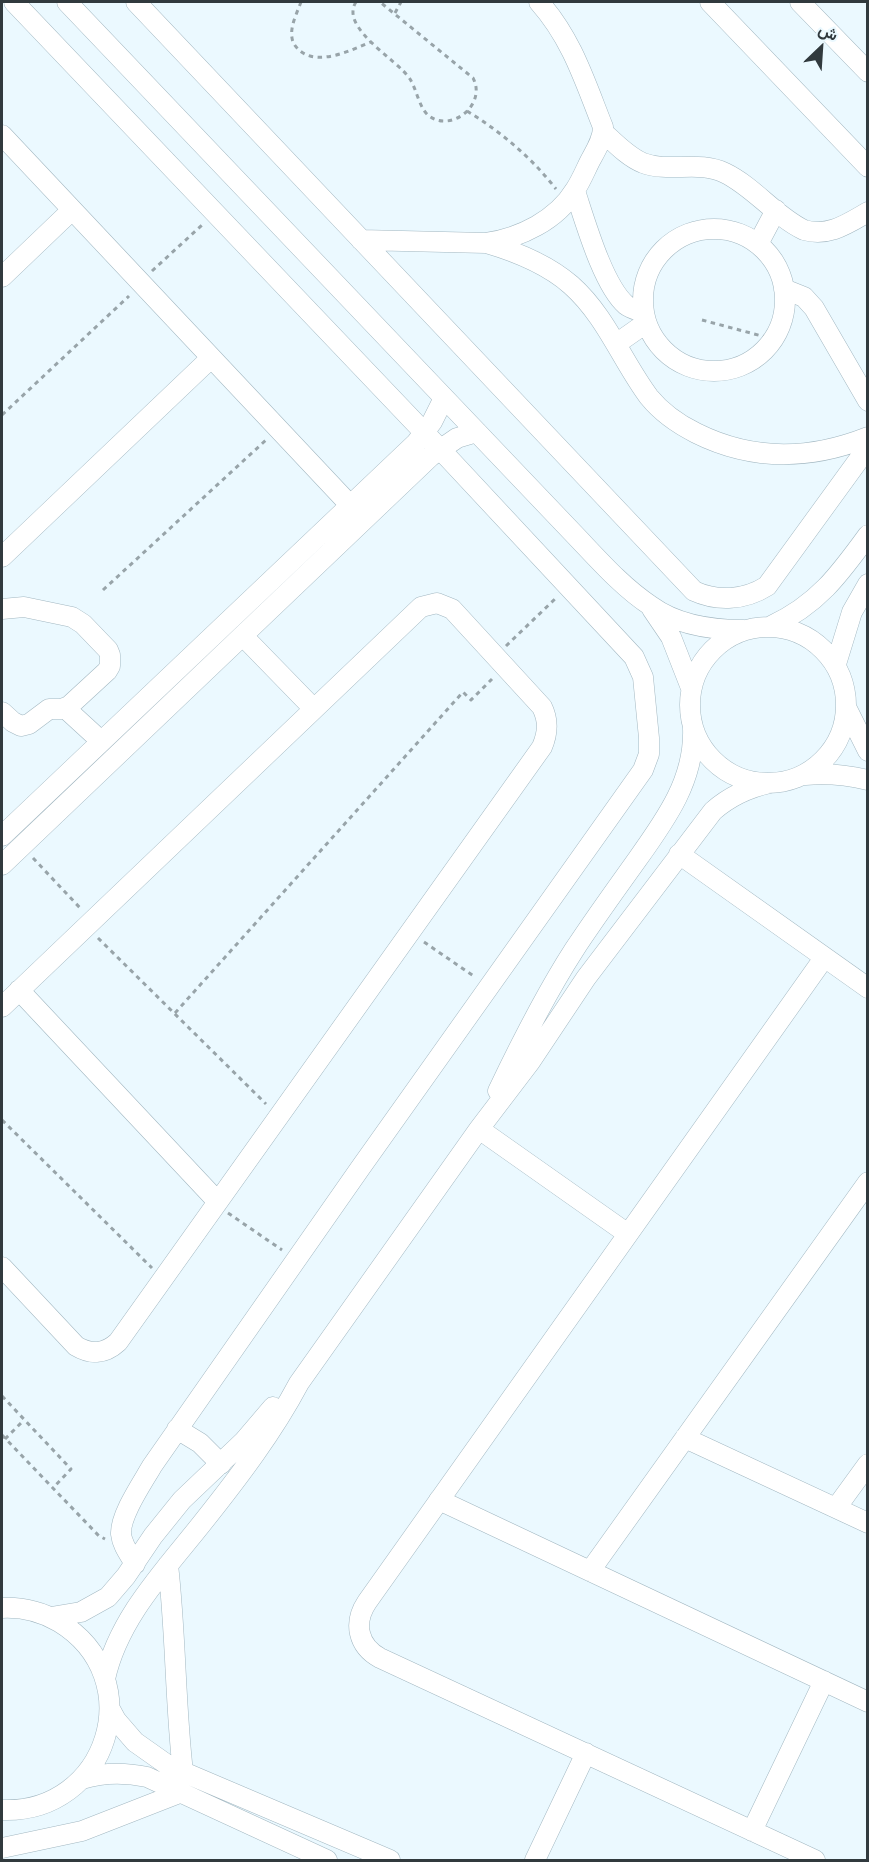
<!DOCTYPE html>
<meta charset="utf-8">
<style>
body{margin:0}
#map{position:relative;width:869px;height:1862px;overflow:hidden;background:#ebf9ff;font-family:Ubuntu,Vazirmatn,sans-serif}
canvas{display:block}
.frame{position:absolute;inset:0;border:3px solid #313a3e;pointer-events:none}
.north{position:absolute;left:791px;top:18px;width:60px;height:60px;-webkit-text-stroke:4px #ebf9ff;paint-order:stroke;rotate:25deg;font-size:16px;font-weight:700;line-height:24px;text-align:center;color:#313a3e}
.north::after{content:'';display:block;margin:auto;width:21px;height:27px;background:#313a3e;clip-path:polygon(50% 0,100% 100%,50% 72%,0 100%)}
</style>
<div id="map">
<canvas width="869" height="1862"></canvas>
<div class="frame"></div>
<div class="north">ش</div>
</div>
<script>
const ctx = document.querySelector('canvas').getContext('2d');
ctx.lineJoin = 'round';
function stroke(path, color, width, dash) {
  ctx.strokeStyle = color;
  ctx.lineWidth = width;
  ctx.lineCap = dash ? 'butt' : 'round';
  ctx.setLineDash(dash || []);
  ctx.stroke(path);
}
const path = new Path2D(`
 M301,2c-4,11 -11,24 -9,36 1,6 4,9 7,12 19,17 52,0 72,-8
 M356,2c-17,26 42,58 54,77 7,11 9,29 19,37 23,17 58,-12 44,-38l-93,-76
 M395,13l6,-11
 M467,111c34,21 64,46 89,78
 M152,271l50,-46
 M702,320l71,19
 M2,415l127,-119
 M103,590l163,-150
 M506,646l50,-48
 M33,858l49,52
 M98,938l168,166
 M424,942l51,35
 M175,1013l288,-321 8,8 21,-21
 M2,1120l150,148
 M228,1213l54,37
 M2,1396l69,73 -18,19
 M2,1435l97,101 6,3
 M5,1439l19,-19`);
const minor = new Path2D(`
 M14,2l426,447 194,208 9,20 6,61v16l-6,16 -282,397 -209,299c-9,16 -32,49 -31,68 1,11 9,21 14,30
 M67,2l506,531c24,25 49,54 78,73 26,19 61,24 93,24
 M136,2l558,589c24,11 51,9 73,-5l101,-139
 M710,2l158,165
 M800,2l68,70
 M603,132c12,11 25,25 40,31 27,10 56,-3 82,10 29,14 50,43 79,57 25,7 43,-6 64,-18
 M2,135l348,370
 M575,191c10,30 28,94 51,114 5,4 11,5 17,7
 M643 300a71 71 0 1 1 142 0a71 71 0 1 1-142 0Z
 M361,240l125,3c34,-5 71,-23 89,-53 6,-9 10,-19 15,-29 6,-11 13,-22 13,-34 -18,-45 -31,-88 -64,-125
 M486,243c31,9 61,21 85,42 35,31 51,76 78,112 13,16 29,27 47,36 56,28 114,27 172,4
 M758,244l18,-34
 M2,277l70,-67
 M784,289l20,8 10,11 54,93
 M616,344l30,-21
 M2,557l209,-199
 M2,609l22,-2 48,10 11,7 25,26 2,5v11l-3,5 -38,35 -8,3h-12l-20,15 -8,2 -8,-4 -11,-10
 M652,609l19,28 20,51
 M771,626c46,-21 68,-51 97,-91
 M690 705a78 78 0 1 1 156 0a78 78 0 1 1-156 0Z
 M243,636l71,73
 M836,664l16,-52 16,-28
 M65,708l36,33
 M847,709l21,42
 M805,775c22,-2 42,0 63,5
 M2,836l414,-393 16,-21 12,-24
 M679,854l189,134
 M2,865l429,-409 26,-18 20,-6
 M19,990l199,212
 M2,1007l419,-400 16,-4 15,6 90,98c7,14 6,26 0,40l-424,595c-13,12 -27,13 -42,4l-74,-79
 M498,1091c23,-48 47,-96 76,-141 19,-29 40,-58 60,-86 30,-42 61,-83 59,-136
 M479,1129l149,105
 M177,1429l23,14 21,21
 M685,1438l183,85
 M439,1500l429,202
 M836,1508l32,-44
 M168,1565c8,69 7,138 15,207
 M590,1571l278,-389
 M2,1608c20,-1 40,4 57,14 92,56 49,192 -57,188
 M51,1617l30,-5 27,-15 18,-21 27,-40 29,-36 62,-59 29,-34
 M105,1679c13,-61 61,-110 98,-157 35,-44 70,-90 96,-139l180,-254 51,-67 56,-84 127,-167c17,-15 34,-23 57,-28
 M110,1709l6,11 19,22 34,24 221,94
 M82,1779c22,-7 42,-7 65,-2l180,83
 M752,1831l72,-150
 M2,1848l80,-17 100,-39
 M535,1860l51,-107
 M815,1860l-435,-202c-22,-12 -27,-35 -13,-56l457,-644`);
stroke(minor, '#a2b7c1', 21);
stroke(path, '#98a4a9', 3, [4.5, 4.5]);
stroke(minor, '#fff', 20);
</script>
